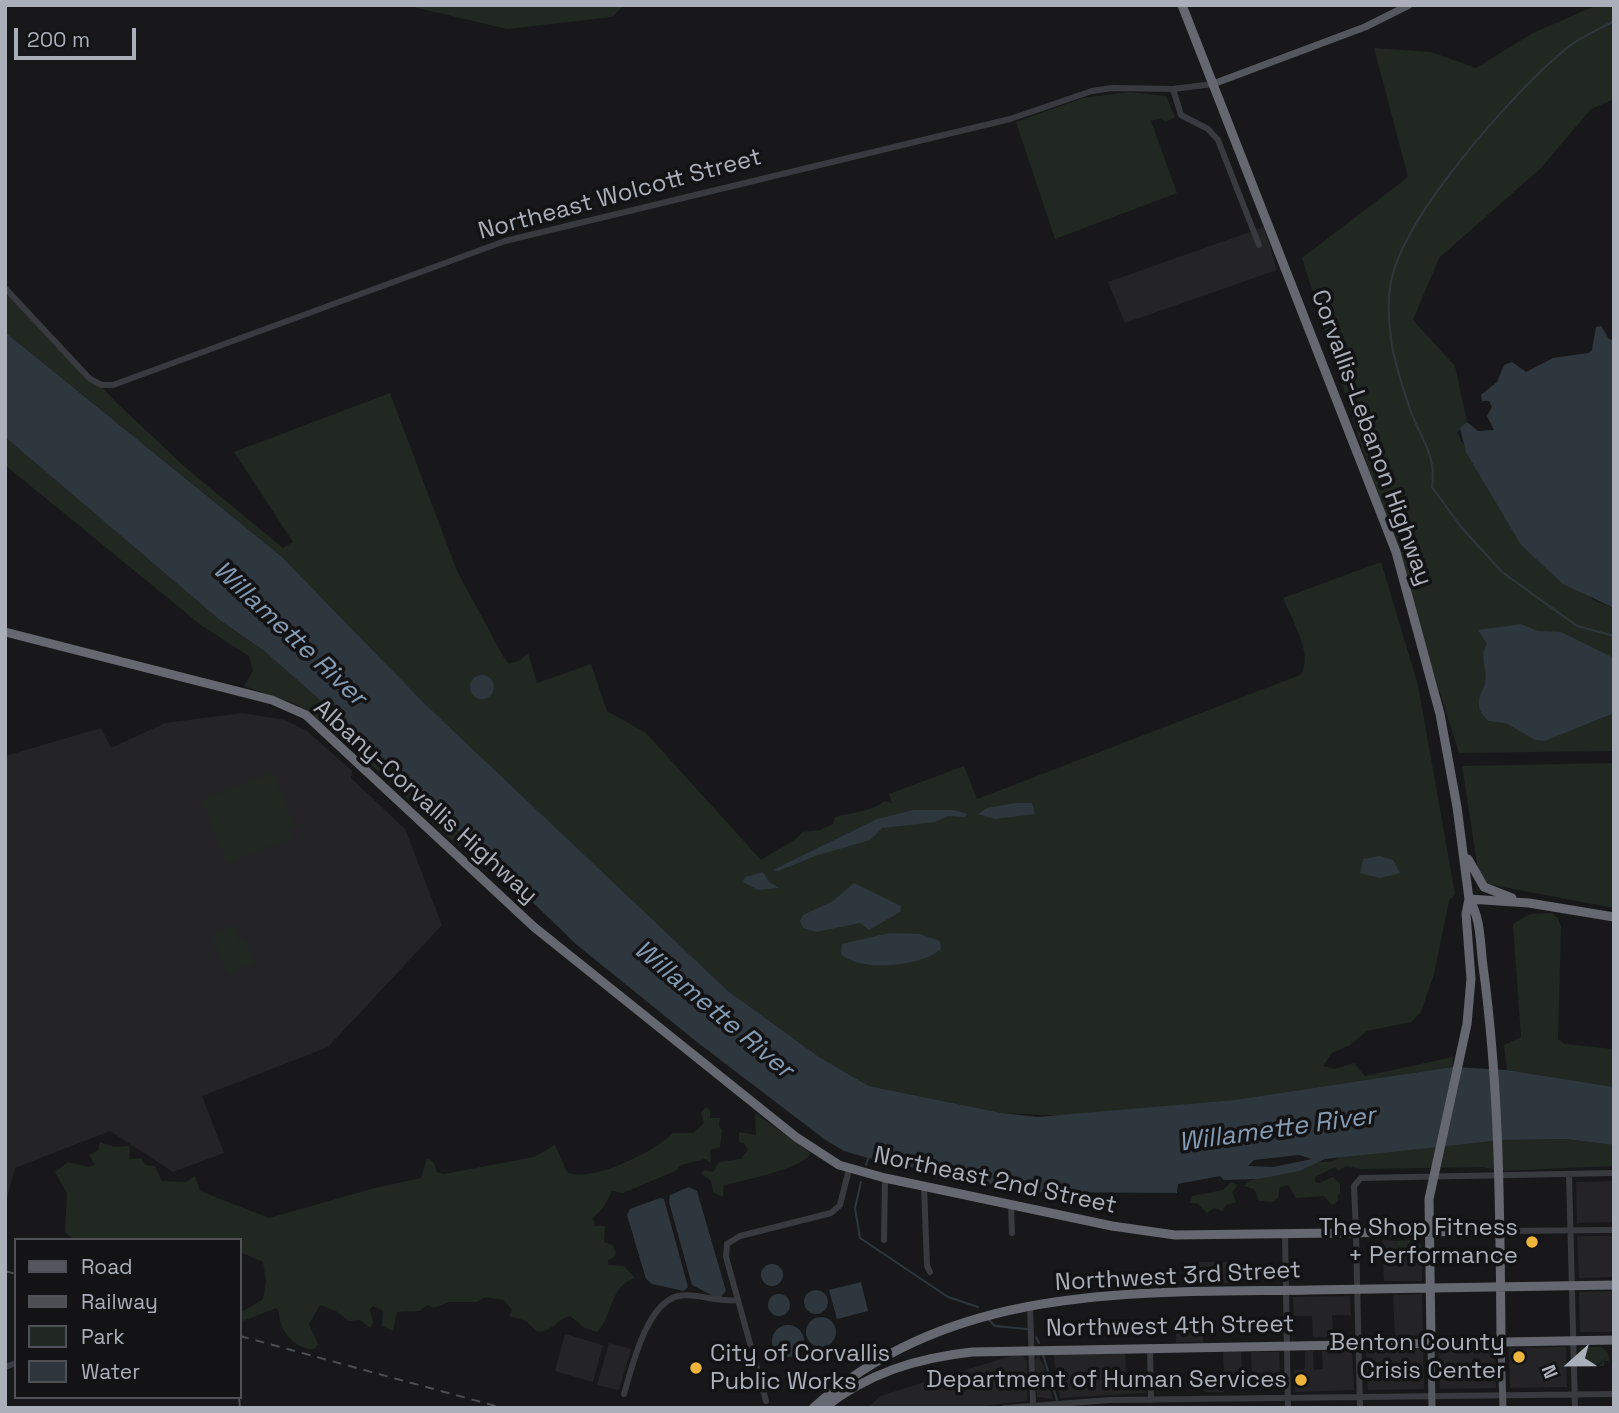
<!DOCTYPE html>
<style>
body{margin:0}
#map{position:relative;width:1619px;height:1413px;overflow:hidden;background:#18181a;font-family:"Space Grotesk",sans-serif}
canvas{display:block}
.frame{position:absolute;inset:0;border:7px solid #abafb9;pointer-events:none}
.legend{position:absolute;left:14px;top:1238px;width:228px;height:161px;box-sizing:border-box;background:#131315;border:2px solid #505157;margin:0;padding:9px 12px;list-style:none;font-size:21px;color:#abafb9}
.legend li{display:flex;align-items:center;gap:14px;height:35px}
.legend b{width:35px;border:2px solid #505157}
.north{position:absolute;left:1535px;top:1329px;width:70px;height:70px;-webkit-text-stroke:5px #131315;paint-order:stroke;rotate:249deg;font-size:19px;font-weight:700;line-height:28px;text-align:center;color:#abafb9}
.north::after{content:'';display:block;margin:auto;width:24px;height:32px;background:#abafb9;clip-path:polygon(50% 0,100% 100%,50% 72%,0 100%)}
.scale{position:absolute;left:14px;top:28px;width:122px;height:32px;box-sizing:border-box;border:4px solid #abafb9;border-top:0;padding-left:9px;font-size:21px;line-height:24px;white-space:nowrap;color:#abafb9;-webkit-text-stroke:5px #131315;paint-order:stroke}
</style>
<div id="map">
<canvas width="1619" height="1413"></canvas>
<div class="frame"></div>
<ul class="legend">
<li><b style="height:9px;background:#55575e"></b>Road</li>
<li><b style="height:9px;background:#4c4e54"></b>Railway</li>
<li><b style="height:19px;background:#202821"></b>Park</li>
<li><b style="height:19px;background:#2e373e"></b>Water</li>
</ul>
<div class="north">N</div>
<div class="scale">200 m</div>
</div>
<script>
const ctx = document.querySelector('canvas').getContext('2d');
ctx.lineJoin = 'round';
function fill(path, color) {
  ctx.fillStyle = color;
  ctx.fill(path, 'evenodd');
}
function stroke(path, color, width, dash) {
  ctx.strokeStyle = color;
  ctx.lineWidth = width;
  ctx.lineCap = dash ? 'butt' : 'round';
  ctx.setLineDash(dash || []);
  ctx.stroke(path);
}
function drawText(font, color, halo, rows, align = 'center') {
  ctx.font = font + ' "Space Grotesk",sans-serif';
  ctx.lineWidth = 7;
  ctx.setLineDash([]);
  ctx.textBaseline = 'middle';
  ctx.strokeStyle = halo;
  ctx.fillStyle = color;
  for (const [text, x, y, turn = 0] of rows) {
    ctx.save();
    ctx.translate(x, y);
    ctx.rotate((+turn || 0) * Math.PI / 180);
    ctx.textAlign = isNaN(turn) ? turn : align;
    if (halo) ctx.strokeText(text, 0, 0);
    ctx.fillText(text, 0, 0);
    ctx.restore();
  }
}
const built = new Path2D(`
 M1264,227l13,43 -152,53 -17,-41z
 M242,713l43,7 22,11 45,40 -1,7 54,51 37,96 -114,122 -126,49 22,57 -51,19 -63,-41 -95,37 -10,37v-449l96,-28 10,20 54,-25z
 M1614,1181v41l-37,1 -1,-41z
 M1577,1236h37v41l-35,1z
 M1382,1240l14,1 2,18 24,-1v23h-38z
 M1199,1262h40l1,21 -41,1z
 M1614,1291v41h-34l-1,-40z
 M1422,1294l1,41 -28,1 -2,-41z
 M1350,1296l1,19h-19l1,22h-20l-1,-21h-18l-1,-19z
 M1203,1318v24h-27l-1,-23z
 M565,1334l38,11 -10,37 -38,-11z
 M609,1343l22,6 -12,41 -22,-5z
 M1566,1347l1,40 -57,1 -1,-40z
 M1494,1348l2,40 -56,1 -2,-40z
 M1423,1349l1,40 -56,1 -2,-40z
 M1125,1351l1,22h20v20l-86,5 -7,-46z
 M1305,1351h8l1,19 9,-1 -1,-18h30l2,39 -59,2 -1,-22 11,-1z
 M1223,1352h18l1,22h-18z
 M1251,1352h28l1,21h-28z
 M1038,1355l6,11 9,33 -16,-2 -2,-36z
 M1011,1356h12l4,5v40l-62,7h-97l12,-12z
 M1204,1374h19l1,18h-19z`);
const green = new Path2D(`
 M405,5h219l-12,12 -105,12z
 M1597,5h17v94l-23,10 -50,59 -102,90 -26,62 42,46 12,56 -10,11 37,62 99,105 21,8v143l-155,2 -157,-495 106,-81 -34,-129 57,4 45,16 57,-35z
 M1129,92l37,4 9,21 -9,5 -5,-4 -10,3 26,72 -122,46 -39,-117 67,-24z
 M5,287l114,118 68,64 96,79 10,-6 -59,-90 156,-59 67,178 46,85 6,8 11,-4 8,-7 9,30 54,-19 16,47 39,22 115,127c12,-8 32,-17 42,-28l17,-2 13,-6 2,-7c18,-5 36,-5 50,-16l7,2 -3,-9 75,-28 13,33 323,-124c15,-19 -9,-57 -17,-77l98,-36 37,123 37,209 -6,7 -15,73 -13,38 -10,10 -44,9 -17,14 -18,8 -9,13 12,3 19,-6 11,13 88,-19 -1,10 -218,33 -165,16 -67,-3 -133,-27 -50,-29 -91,-66 -303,-287 -145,-149 -275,-223z
 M5,437l216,184 42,29 89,78 193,184 -94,-72 -101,-95 -54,-41 -52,-18 9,-15 -4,-15 -47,-30 -197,-161z
 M1614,763v145l-127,-24 -9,-14 -16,-104z
 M273,772l21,54 -6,2 4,10 -65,25 -25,-63z
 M1552,913l6,5 3,9 -3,112 7,5 49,5v38l-107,-17 -3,-25 17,-8 -8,-113 17,-10z
 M233,925l6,16 6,-2 9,25 -26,9 -16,-37z
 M706,1107l4,3v8h10l-1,8 3,4 -2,17 -10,3 1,13 -6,-4 -24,6 -6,6 -52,22 -11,-2 -9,17 -10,10 2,8h10l-1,16 8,3 4,7 -2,5 -6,3v5l16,1 11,12c-25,7 -22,38 -38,54l-12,-4 -15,-12c-13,3 -19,18 -34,15l-10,-10 -17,-5 3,-6 -8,-10 -18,-3 -10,5h-27l-16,6 -5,-3 -9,6 -22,1 -4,19 -11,-5 1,-15 -10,-5 -3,3 3,14 -3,5 -10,-8 -11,1 -13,-10 -16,-6 -11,19 9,20 -4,5c-18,2 -36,-20 -35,-37l-3,-4 -33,13 -3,-8 23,-14 3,-18 -3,-19 -23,-10v-12h-165l-10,-8 2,-38 -12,-22 13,-10 20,5 7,-2 -6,-10 9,-5 2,-8 14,5 16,-1 -1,13 13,-1 3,7 10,1 7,15 24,1 9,-6 5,15 69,27 106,-30 46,-10 6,-20 7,5 3,9 7,2 90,-17 21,-12 12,27c23,12 89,-21 106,-39h21l10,-10 -3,-10z
 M755,1113l56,40c-8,16 -70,28 -87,32l-1,12 -10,-5 -2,-11 -10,-8 3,-3 9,2 6,-10 22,-3 7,-9 -4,-7 -5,-1v-10l17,3z
 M1566,1139l48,6v21l-115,5 -15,-4 -123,2 -15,-3 -7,5 -4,-4 -20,10v5l4,1 14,-6 7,7v9l-3,3 2,3 -7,7 -8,-10 -28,2 -8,-13 -8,2 -2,11 -6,4 -13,-1 -5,-12 -10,-3 5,-5 62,-20 19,1 13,-6 160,-16z
 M1231,1182l7,3 -6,7 4,10 -10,3 -4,6 -8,-3 -7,5 -9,-9 -8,-1 2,-7 31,-6z
 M1416,1240l5,5 1,13 -25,1 -1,-18z
 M1580,1347h21l7,6 1,8h-5v5h-9h4l8,-10 -8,8 -18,1z`);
const water = new Path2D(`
 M1601,326l8,13 5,1v268l-51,-24 -42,-39 -55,-93 -6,-24 7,-6 11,9 16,-1 -7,-14 5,-9 -3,-6h-7l-1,-6 16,-13 7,-17 8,-3 14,10 27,-14 35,-5 4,-3 4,-23z
 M5,332l276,224 144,148 303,287 91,66 50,29 133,27 35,4 197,-17 218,-33 55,3 107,17v58l-48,-6 -63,1 -178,19 -26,12 -41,8 -34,1 -4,-4 -42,8 -1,9 -147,-1 -162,-34 -24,-7 -20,-12 -127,-97 -120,-97 -225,-217 -89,-78 -42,-29 -216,-184zM1299,1155l13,4 -39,8 -25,-1 6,-6z
 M1521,624l17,7 23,1 53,26v55l-69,28 -10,-1 -29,-17 -18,-2c-4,-5 -8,-9 -9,-15 -1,-10 3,-14 6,-22 4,-14 -7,-26 2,-40l-9,-14z
 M470 687a12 12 0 1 1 24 0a12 12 0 1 1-24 0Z
 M1016,803h16l3,11 -40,5 -17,-5 9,-6z
 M913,810h41l13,4 -2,3 -16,-1 -14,6 -53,6 -12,12 -55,16 -37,15 -5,-1 104,-51z
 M1380,856l13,4 7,13 -20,5 -20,-5 3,-14z
 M763,872l6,10 10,6 -21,2 -15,-8 2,-5z
 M854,883l47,23 -1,6 -31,18 -9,-7 -44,9 -13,-4 -3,-7 3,-6 30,-14z
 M889,933l31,1 20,7 1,8c-19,17 -80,24 -100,5l1,-10z
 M689,1187l8,4 29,100 -7,8 -27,-14 -23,-83 1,-7z
 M660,1198l4,1 24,88 -4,4 -32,-7 -6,-5 -19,-64 3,-6z
 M761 1275a11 11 0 1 1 22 0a11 11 0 1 1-22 0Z
 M861,1282l7,29 -31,8 -8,-29z
 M804 1302a12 12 0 1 1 24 0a12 12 0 1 1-24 0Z
 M768 1305a11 11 0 1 1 22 0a11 11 0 1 1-22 0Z
 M806 1332a15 15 0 1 1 30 0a15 15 0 1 1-30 0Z
 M772 1341a16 16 0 1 1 32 0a16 16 0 1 1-32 0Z`);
const stream = new Path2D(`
 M1614,21c-15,8 -33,16 -46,26 -53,43 -165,169 -177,235 -4,20 -2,44 1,64 4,21 12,46 19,66 10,27 26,44 21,75l29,40 41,45 75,54 37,10
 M866,1165l3,-9
 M861,1182l-6,26 5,30 88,59 30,10
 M989,1320l6,6 32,3
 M1036,1337l3,6
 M1043,1355l14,45`);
const minor = new Path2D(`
 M1173,89l8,26 27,14 10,11 41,105
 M5,288l85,91 12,6h11l392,-144 505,-122 82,-28 20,-3 61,1 40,-5
 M1569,1174l6,234
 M924,1186l3,80 3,6
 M1011,1205l1,28
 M1499,1231l115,-1
 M1356,1233l-2,-47 7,-8 253,-5
 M1285,1235l3,173
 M1356,1236l4,172
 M884,1240l1,-62
 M1030,1306l3,99
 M1150,1347l1,53
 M5,1367l11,-4
 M624,1394c8,-27 22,-90 54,-98 16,-4 41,7 60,4
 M766,1401l-40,-144 1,-13 13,-8 91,-23 9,-8 9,-36
 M1005,1408l105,-8 504,-6`);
const major = new Path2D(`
 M1213,84l152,-57 44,-22
 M1431,1342l1,66
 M1501,1342l2,66`);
const highway = new Path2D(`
 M1182,5l214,547 44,162 17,93 12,92 -3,15 5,65 -4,45 -38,175 2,143
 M5,632l267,68 34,15 228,212 262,210 43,28 46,13 227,48 63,9 324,-4
 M1468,859l16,28 28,11
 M1469,899c12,19 11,44 14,67 17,124 17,251 18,376
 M1469,899l60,4 85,14
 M813,1408c142,-126 321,-115 498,-118 101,-1 202,-4 303,-5
 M824,1408c44,-35 93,-50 148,-56l642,-12`);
const rail = new Path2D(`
 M5,1271l11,3
 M240,1336l263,72
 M239,1397l1,11`);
const markers = [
 [1532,1242,7,"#eeb53d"],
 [1519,1357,7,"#eeb53d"],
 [696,1368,7,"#eeb53d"],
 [1301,1380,7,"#eeb53d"]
];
const streetNames = [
 ["Northeast Wolcott Street",620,195,-15],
 ["Corvallis-Lebanon Highway",1371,438,70],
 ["Albany-Corvallis Highway",425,802,42],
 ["Northeast 2nd Street",995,1181,12],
 ["Northwest 3rd Street",1178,1277,-3],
 ["Northwest 4th Street",1170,1327,-1]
];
const poiNames = [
 ["The Shop Fitness",1518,1228],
 ["+ Performance",1518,1256],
 ["Benton County",1505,1343],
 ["Crisis Center",1505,1371],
 ["City of Corvallis",710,1354,"left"],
 ["Public Works",710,1382,"left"],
 ["Department of Human Services",1287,1380]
];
const waterNames = [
 ["Willamette River",289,634,43],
 ["Willamette River",713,1010,40],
 ["Willamette River",1277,1130,-8]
];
fill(built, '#242427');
fill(green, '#202821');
fill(water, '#2e373e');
stroke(stream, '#2e373e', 2);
stroke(minor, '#393a3f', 6);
stroke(major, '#55575e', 7);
stroke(highway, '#656870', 9);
stroke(rail, '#4c4e54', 2, [9, 7]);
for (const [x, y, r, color] of markers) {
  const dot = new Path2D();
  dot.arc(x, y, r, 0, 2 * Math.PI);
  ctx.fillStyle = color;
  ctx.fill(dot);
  stroke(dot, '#131315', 2.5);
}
drawText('24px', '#abafb9', '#131315', streetNames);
drawText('24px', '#abafb9', '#131315', poiNames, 'right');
drawText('italic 26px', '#839cb3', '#131315', waterNames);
</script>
